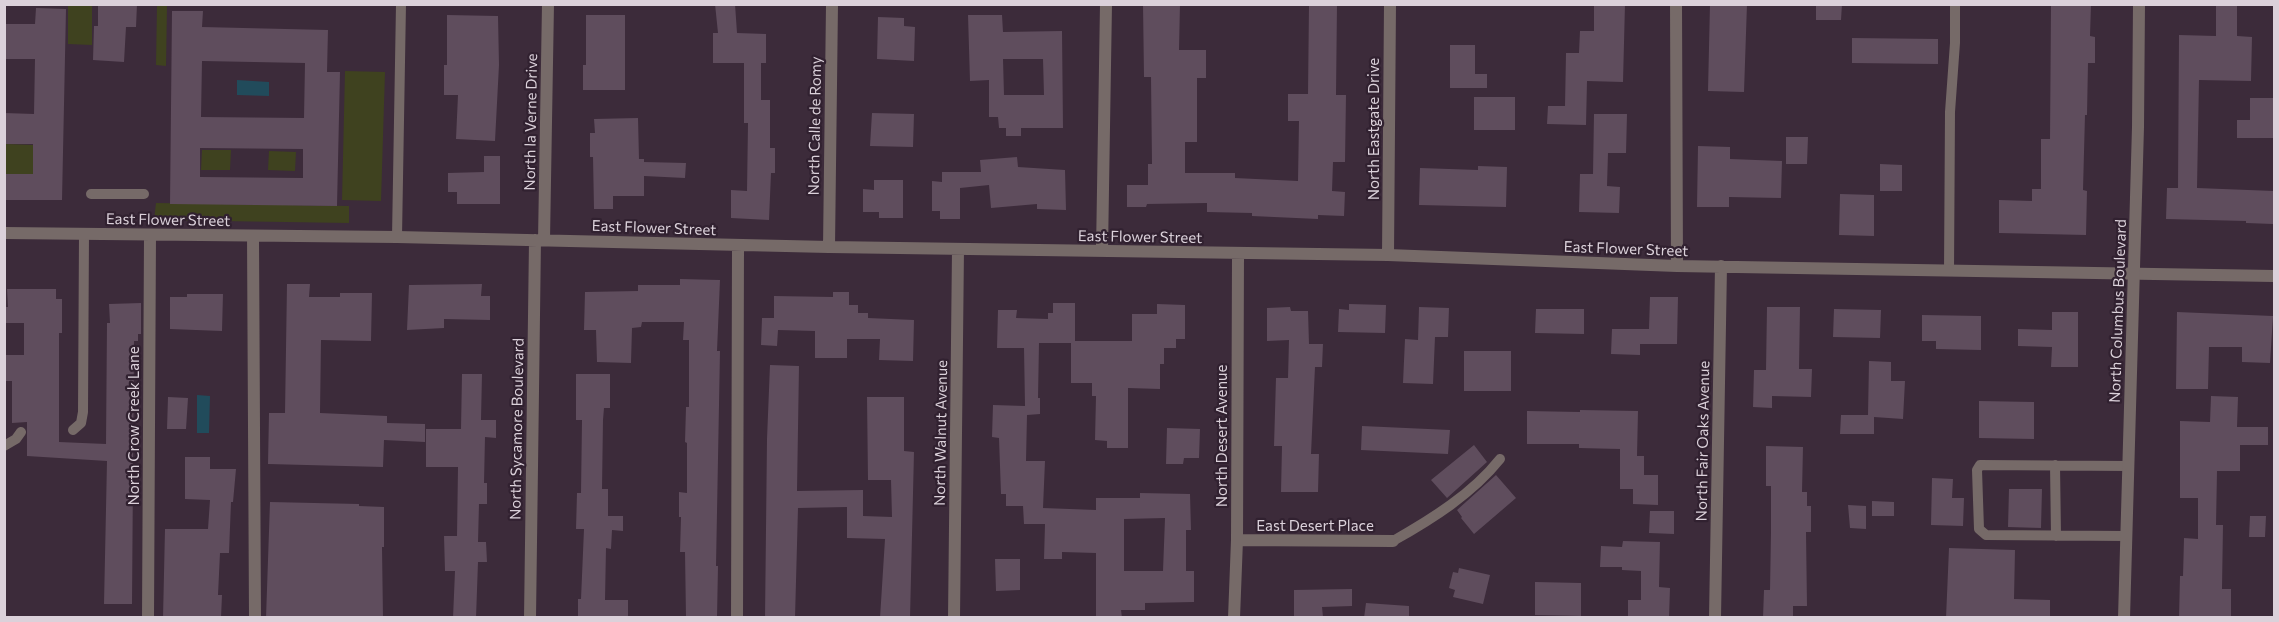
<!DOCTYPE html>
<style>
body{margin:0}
#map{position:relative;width:2279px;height:622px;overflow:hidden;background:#3c2b3a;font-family:Commissioner,sans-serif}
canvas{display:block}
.frame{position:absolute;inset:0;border:6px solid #dbd1da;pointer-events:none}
</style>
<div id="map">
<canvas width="2279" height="622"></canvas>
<div class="frame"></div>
</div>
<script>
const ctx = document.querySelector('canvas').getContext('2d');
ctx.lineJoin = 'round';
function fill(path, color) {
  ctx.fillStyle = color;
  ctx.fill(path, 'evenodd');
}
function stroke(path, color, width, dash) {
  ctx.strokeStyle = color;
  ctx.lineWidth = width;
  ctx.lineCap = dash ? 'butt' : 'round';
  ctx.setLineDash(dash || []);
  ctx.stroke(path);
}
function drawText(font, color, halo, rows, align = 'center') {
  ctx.font = font + ' Commissioner,sans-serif';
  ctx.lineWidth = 4.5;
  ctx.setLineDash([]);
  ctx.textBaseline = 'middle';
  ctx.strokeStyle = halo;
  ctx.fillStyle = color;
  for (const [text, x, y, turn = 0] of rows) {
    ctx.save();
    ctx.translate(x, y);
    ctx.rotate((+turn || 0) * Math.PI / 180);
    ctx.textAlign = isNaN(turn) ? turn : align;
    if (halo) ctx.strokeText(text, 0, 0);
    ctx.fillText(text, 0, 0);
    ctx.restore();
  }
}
const green = new Path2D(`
 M68,5h24v40l-24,-1z
 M157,5h10l-1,61 -10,-1z
 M345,71l40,1 -4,129 -39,-1z
 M5,144l28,1v29h-28z
 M202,150h29l-1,20h-29z
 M269,151l27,1 -1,19 -27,-1z
 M156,203l193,3v17l-195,-3z`);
const water = new Path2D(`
 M237,80l32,2v14l-32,-1z
 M197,395l13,1 -1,37h-12z`);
const building = new Path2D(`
 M98,4h39l-1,23h-10l-2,35 -31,-2 1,-34h4z
 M715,4h20l2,29 29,1v29h-5v37h9v48h5v25h-4l-2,47 -38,-2v-28l16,1 1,-68h-4v-60h-31v-30h5z
 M1143,4h37l-1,46h27v28h-9v64h-12v31h50v5l63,3 1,-60h-11v-27h20l1,-90h28l-1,91h10l-1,67h-12l-1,29 13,1 -1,24 -26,-1v4l-66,-3v-3l-45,-1v-9l-60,1 -1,3h-19v-22h21v-21h4l-1,-87h-7z
 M1594,4h31l-2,78 -36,-1 -1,44 -39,-1 1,-18h17l1,-53h13l1,-22h14z
 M1710,4h37l-3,88 -36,-1z
 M1816,4h26l-1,16h-25z
 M2051,4h40l-1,32 5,1v26h-7l-1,52h-2l-2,75 4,1 -1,44 -87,-2v-33l33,1v-12h9v-50h9z
 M2216,4h21v32l15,1 -1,44 -52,-1 -2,108 77,3 -1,33 -27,-1v-2l-80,-2 1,-31h11l1,-153 37,1z
 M36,8l30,1 -4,191h-58v-26h29v-30h-29v-31l30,1 1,-55h-31v-35h31z
 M172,11h31l-1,16 126,3 -1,42h13l-3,134 -167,-2zM202,61l103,2 -1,55 -103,-1zM200,148l103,1v29l-103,-1z
 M447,15l51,1 1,49 -4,76 -39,-2 2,-44h-14v-30h3z
 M586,15h39v75h-42v-25h3z
 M968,15h34l1,17 59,-1 1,97h-42v8h-15v-8h-7l-1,-11h-9v-37l-19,1zM1003,59h40l1,36h-40z
 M878,17l26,1v8l11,1 -1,34 -37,-2z
 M1852,38l86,1v25l-86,-1z
 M1450,45h25v29h12v14h-37z
 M1474,97h41v33h-41z
 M2250,98h23v40h-36v-18h13z
 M872,113l42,1 -1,33 -43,-1z
 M1594,114h33l-1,39h-18l-1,33 13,1 -1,26 -40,-1 1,-38h13z
 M638,118l1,41h5v3l42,1 -1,15 -41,-2v20h-31v13h-19l-1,-52h-3v-24h5l-1,-14z
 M1786,137h22l-1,27h-21z
 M1698,146l32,1v12l52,2 -1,37 -52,-1v10h-32z
 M484,156h16v48h-43v-12h-9v-19l36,-1z
 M1017,157l1,10 47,3 1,40 -29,-1v-5l-46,4 -2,-23 -29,3v31h-20v-8h-8v-30l10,1v-10h39l-1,-12z
 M1880,164l22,1v26h-22z
 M1478,166l29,1 -1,40 -87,-2 1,-37 58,2z
 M874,180h29v38h-24v-6h-16v-23l11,1z
 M1840,194l34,1v41l-35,-1z
 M680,279l40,1 -3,71h3l-4,215h2l-1,52h-31l-1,-66h-5l1,-35h-2v-25l8,1v-50l-2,-1 1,-35h3v-67h-6l1,-18h-42l-1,5 -9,1 -1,35 -34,-1 -1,-32h-12l1,-38 53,-1v-6h42z
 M287,284h23l-1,13h31v-4h32l-1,48 -50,-1 -1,73 67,3v7l38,1v18l-41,-2 -1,27 -115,-3 1,-51h16z
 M482,284l-1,12h9v24l-46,-1v9l-37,2 2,-45z
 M7,289h49v10h6v34h-3v109l47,2 1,-121h3l-1,-19 32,-1v31h-3v7h-4l-2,263h-28l3,-143 -80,-5v-34l-15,1v-42h-8v-26h20v-32h-20v-16h4z
 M833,292h16v13h9v8h10v5l46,2 -1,41 -34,-1 1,-21h-33v19h-32v-27l-37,-1 -1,16 -16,-1 1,-27h12v-22l59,1z
 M187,294h36l-1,37 -52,-2v-32h17z
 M1650,297h28l-1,47h-37v11l-29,-1 1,-25h37z
 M1053,303h22v38h57v-27h25v-10l28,1v34h-9v9h-12v16h-4v25l-32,-1v60h-21v-7l-12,-1 1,-44h-4v-13h-21v-40h-32l-1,55h2v16l-13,1 -1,46h19l-2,47 53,2v-12h44v-5l50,1 1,36h-5v41h8v31l-49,1v7h-24l1,8h-26v-65l-34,-1v7h-18l1,-35h-21l-1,-18h-17v-12h-5l-2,-56 -7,-1 1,-32 32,1 -1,-58h-27l1,-38h19l-1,8 32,1v-6h5zM1165,518l-2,53h-39v-52z
 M1349,304l37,1 -1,28 -47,-1 1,-23 10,1z
 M1290,307l1,4h17l1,33h14l-1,23h-7l-4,87h8l-1,38h-37l1,-46h-8l2,-68h12l1,-38 -22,1v-33z
 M1419,307l30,1 -1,29h-13l-2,47 -30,-1 2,-44 13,1z
 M1767,307h33l-1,62h13l-1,28 -39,-1v12l-19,-1 1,-37h12z
 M1536,309h48v25l-49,-1z
 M1834,309l47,1 -1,28 -47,-1z
 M2052,312h26v55h-27l1,-20 -34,-1v-17l34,1z
 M2177,312l96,4 -3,47 -28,-1v-15h-33l-1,42h-32z
 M1922,315l59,1v34l-45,-1v-8h-14z
 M1464,351h47v40h-47z
 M1869,361l22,1v19h14l-2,38 -29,-2v17h-34l1,-19h27z
 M770,365l29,1 -2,125 66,-1v26l29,1 -1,-37h-23l-1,-83h37v54l10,1 -4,166h-30l5,-79 -38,-1v-31l-49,1 -3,110h-30l2,-179z
 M462,374h20l-1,46h15v18l-11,-1 -1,46h3v21h-8l-1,38h8l1,20h-9l-2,56h-23l2,-47h-10l-1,-35h13l1,-69h-32v-38h35z
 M576,374h34v34h-6l-1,12 -1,69h6v27h15v15l-11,-1 -1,19 -5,-1 -1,52h23v18h-50v-19h3l3,-70h-8l1,-36h4l1,-73h-6z
 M2211,396l27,1 -1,30h31v18h-28v26h-23l-1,54h7l-1,64h9v29h-52l1,-42h3l1,-38 14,1v-41h-18v-77l30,1z
 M168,397l20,1 -2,31h-19z
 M1979,401l55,1v37l-55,-1z
 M1580,410l58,1 -1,45h7v19h14v30l-25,-1v-15h-13v-40l-41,-1v-4h-52v-33l53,1z
 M1362,426l88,4 -2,24 -87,-4z
 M1167,428l33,1 -1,29h-15l-1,6h-17z
 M1474,445l13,17 -40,36 -16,-18z
 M1766,446l37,1 -1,45h5v14h4v26h-5l1,74h-14v12h-30l1,-28h6l1,-58v-46h-5z
 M185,457h25v12h26l-3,33h-2l-2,51h-9l-2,42h4l-1,23h-58l2,-89h43l2,-29 -25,-1z
 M1496,475l20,23 -42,36 -13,-16 1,-1 -5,-7z
 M1932,478l21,1 -1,19h12l-1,28 -32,-1z
 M2009,489h33l-1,39 -33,-1z
 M1872,501l22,1v14h-22z
 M270,502l89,2v2l25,1v40h-2l1,71h-117z
 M1848,505l18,1v23l-16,-1z
 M1650,511h24v23l-25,-1z
 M2250,516h16l-1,21h-16z
 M1623,541l37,1 -1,45 11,1 -1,30h-41v-18h13v-29l-19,-1v-3h-22l1,-21 21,1z
 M1949,548l66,2 -1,49 36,1v18h-104z
 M995,559h25v31l-24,1z
 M1459,568l31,7 -7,29 -30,-7 2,-7 -6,-2 4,-16 5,1z
 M1535,582l46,1v33l-46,-1z
 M1352,589v17l-30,1 1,10h-29v-27z
 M1366,603l43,3v12h-45z`);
const service = new Path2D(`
 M91,194h53
 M397,237l4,-233
 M1949,271l1,-159 5,-69v-39
 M73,430l8,-7 2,-11 1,-178
 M4,446l12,-7 5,-7
 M2055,465l1,71
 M2126,536l-140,-1 -7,-6 -2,-59 3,-5 149,1
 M1393,541c39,-22 79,-47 107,-82`);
const minor = new Path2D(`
 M1676,4l1,262
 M4,233l393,4 432,10 559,8 289,11 597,10
 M253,236l2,382
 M544,240l4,-236
 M829,247l3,-243
 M1102,251l4,-247
 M1388,255l2,-251
 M1237,540l156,1
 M148,618l2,-383
 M530,618l5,-378
 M737,618l1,-373
 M954,618l4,-369
 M1234,618l3,-78 1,-286
 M1715,618l6,-352`);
const tertiary = new Path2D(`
 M2124,618l14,-491 1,-123`);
const streetNames = [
 ["North la Verne Drive",531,122,-89],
 ["North Calle de Romy",815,126,-89],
 ["North Eastgate Drive",1374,129,-90],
 ["East Flower Street",168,220,1],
 ["East Flower Street",654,228,2],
 ["East Flower Street",1140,237,1],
 ["East Flower Street",1626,249,2],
 ["North Columbus Boulevard",2118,311,-88],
 ["North Crow Creek Lane",134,426,-90],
 ["North Sycamore Boulevard",517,429,-89],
 ["North Walnut Avenue",941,433,-89],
 ["North Desert Avenue",1222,436,-90],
 ["North Fair Oaks Avenue",1703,441,-89],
 ["East Desert Place",1315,526]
];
fill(green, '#3f421f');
fill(water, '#214b5b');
fill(building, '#5f4d5d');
stroke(service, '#766a68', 10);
stroke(minor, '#766a68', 12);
stroke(tertiary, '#766a68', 12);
drawText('15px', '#dbd1da', '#312130', streetNames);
</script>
